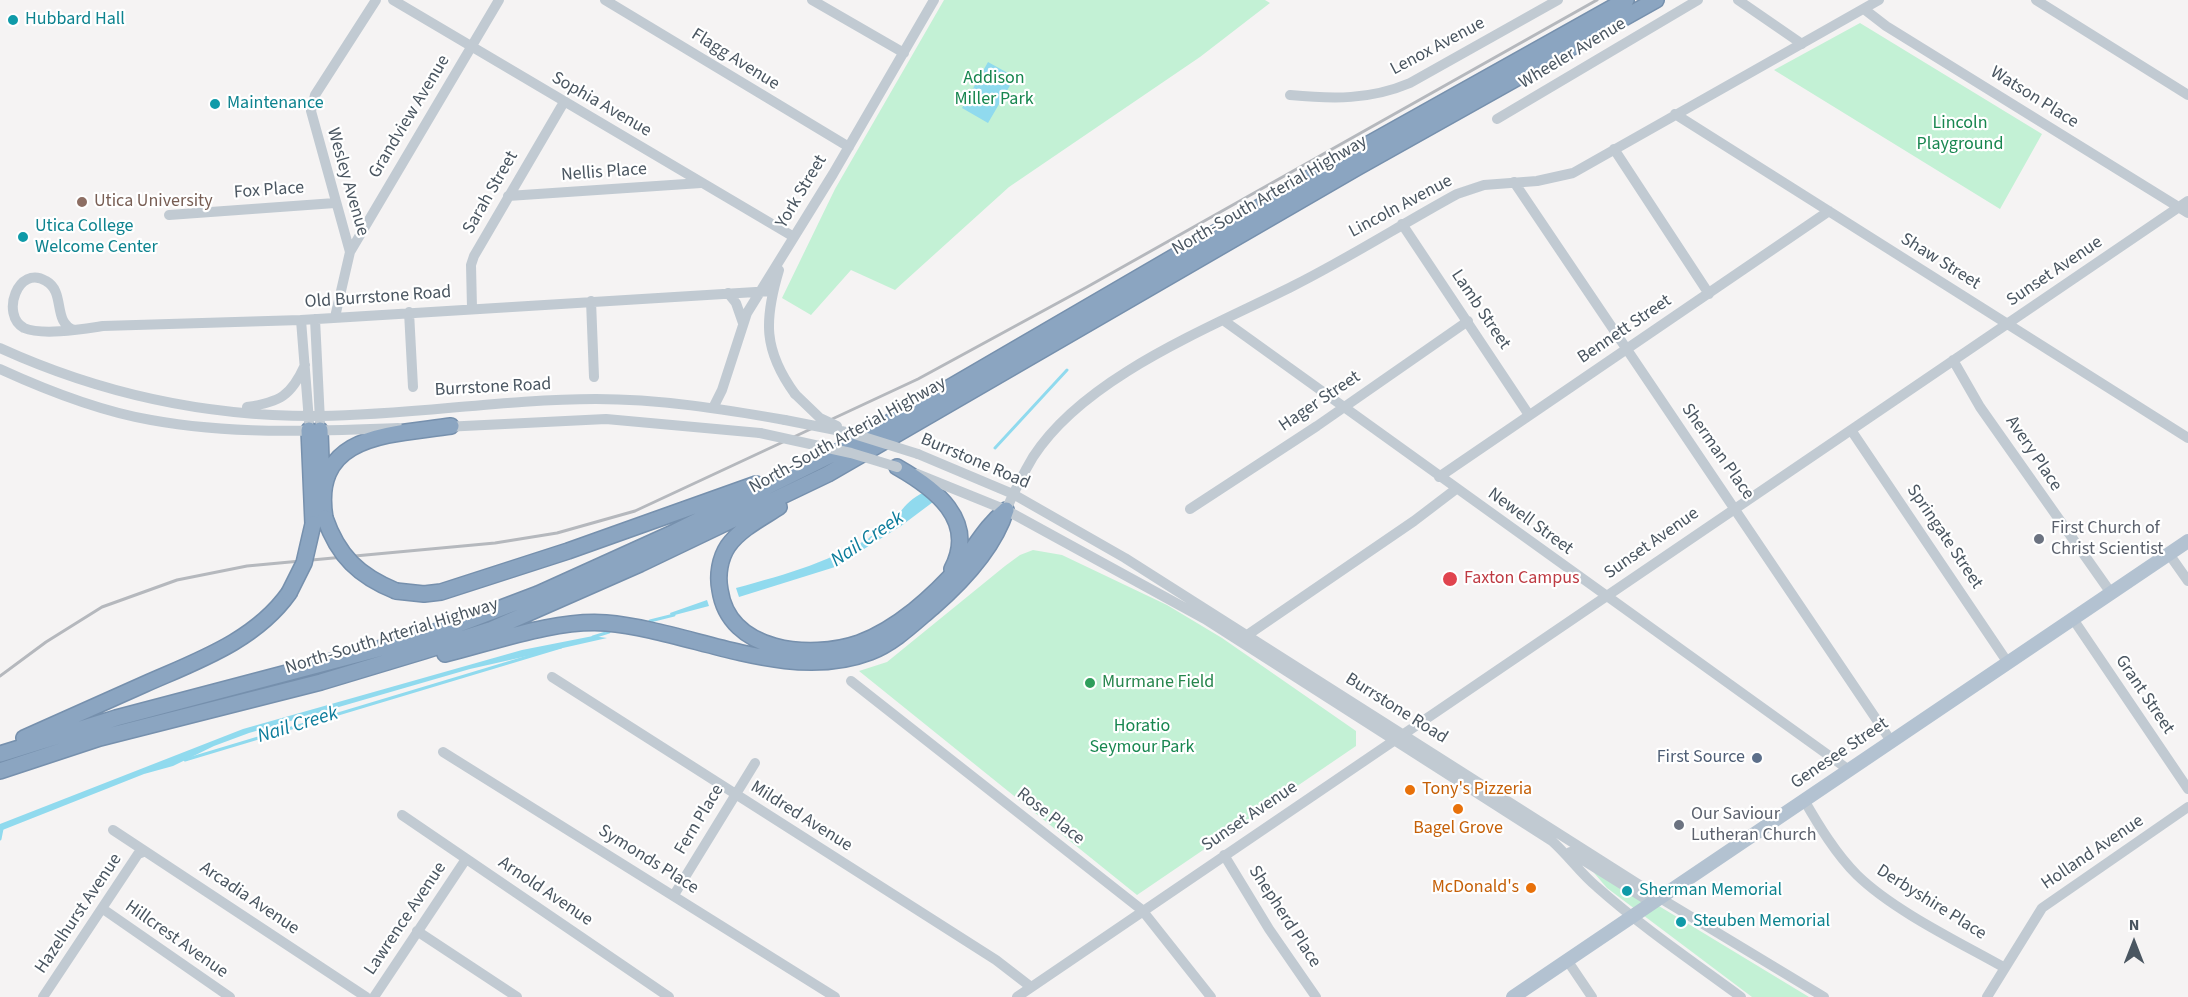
<!DOCTYPE html>
<style>
body{margin:0}
#map{position:relative;width:2188px;height:997px;overflow:hidden;background:#f5f3f3;font-family:"Source Sans 3",sans-serif}
canvas{display:block}
.north{position:absolute;left:2104px;top:913px;width:60px;height:60px;-webkit-text-stroke:4px #fff;paint-order:stroke;rotate:0deg;font-size:16px;font-weight:700;line-height:24px;text-align:center;color:#4a5661}
.north::after{content:'';display:block;margin:auto;width:21px;height:27px;background:#4a5661;clip-path:polygon(50% 0,100% 100%,50% 72%,0 100%)}
</style>
<div id="map">
<canvas width="2188" height="997"></canvas>
<div class="north">N</div>
</div>
<script>
const ctx = document.querySelector('canvas').getContext('2d');
ctx.lineJoin = 'round';
function fill(path, color) {
  ctx.fillStyle = color;
  ctx.fill(path, 'evenodd');
}
function stroke(path, color, width, dash) {
  ctx.strokeStyle = color;
  ctx.lineWidth = width;
  ctx.lineCap = dash ? 'butt' : 'round';
  ctx.setLineDash(dash || []);
  ctx.stroke(path);
}
function drawText(font, color, halo, rows, align = 'center') {
  ctx.font = font + ' "Source Sans 3",sans-serif';
  ctx.lineWidth = 4.5;
  ctx.setLineDash([]);
  ctx.textBaseline = 'middle';
  ctx.strokeStyle = halo;
  ctx.fillStyle = color;
  for (const [text, x, y, turn = 0] of rows) {
    ctx.save();
    ctx.translate(x, y);
    ctx.rotate((+turn || 0) * Math.PI / 180);
    ctx.textAlign = isNaN(turn) ? turn : align;
    if (halo) ctx.strokeText(text, 0, 0);
    ctx.fillText(text, 0, 0);
    ctx.restore();
  }
}
const green = new Path2D(`
 M944,0h321l5,3 -70,54 -191,130 -114,103 -44,-20 -40,45 -29,-17 53,-109z
 M1860,23l182,111 -42,75 -226,-139z
 M1033,550l29,5 105,50 55,33 134,93v15l-219,149 -278,-224 28,-9 118,-96 15,-11z
 M1583,860l226,137h-57l-145,-109z`);
const water = new Path2D(`
 M988,62l27,15 -27,46 -26,-15z
 M928,491l9,8 -36,27 -66,41 -96,30 -3,-9c52,-14 97,-27 143,-56 21,-13 24,-33 49,-41z
 M707,600l2,6 -38,10 -1,-3z
 M593,636l14,2 -137,31 -221,64 -35,13 -41,20 -29,8 -144,57v-7l243,-95 279,-79z`);
const stream = new Path2D(`
 M995,448l72,-78
 M871,538l19,-13
 M650,621l24,-6
 M593,637l16,-5
 M185,760l376,-113
 M0,839l2,-10`);
const minor = new Path2D(`
 M393,0l401,237
 M605,0l244,147
 M812,0l92,53
 M1738,0l64,44
 M2036,0l152,95
 M1864,9l22,17 302,187
 M1290,95c43,4 80,5 120,-12l148,-83
 M1675,114l513,324
 M1497,119l201,-119
 M1614,149l95,145
 M1514,182l377,559
 M508,196l193,-13
 M169,215l166,-12
 M1402,224l127,191
 M350,252l149,-252
 M779,270c-15,50 -16,80 16,124
 M728,293l8,10 7,20
 M591,301l3,76
 M472,308l-1,-43 3,-9 90,-154
 M409,312l4,75
 M335,317l15,-65 -39,-141 4,-16 61,-95
 M315,319l5,102
 M301,320l8,101
 M1223,320l626,450
 M74,330c-22,-8 -8,-38 -28,-49 -28,-17 -46,34 -22,47 19,8 59,1 79,-2l198,-6 471,-29
 M0,348c101,46 209,69 320,68 92,-1 184,-17 276,-17 63,0 127,10 189,21
 M1953,360l27,47 131,186
 M0,369c48,22 99,42 151,51 82,15 165,11 247,8
 M247,407c33,-5 44,-11 58,-42
 M713,408l9,-18 25,-77 86,-139 101,-174
 M444,427l162,-8 154,14
 M1851,430l157,233
 M918,454l95,40 112,64 535,340 164,99
 M917,474l89,36 199,109 347,222c16,14 28,32 45,46 45,40 95,74 144,110
 M1439,477l390,-266
 M1190,509l127,-83 151,-105
 M1006,510c8,-18 17,-36 27,-53 52,-81 177,-129 260,-171 56,-28 109,-62 164,-92l27,-9 53,-4 36,-8 306,-173
 M2169,554l19,27
 M2073,619l115,170
 M1243,638l171,-117 42,-32
 M552,677l444,283 35,27
 M851,681l291,229 69,87
 M443,752l392,245
 M1804,800c15,26 32,54 53,75 37,36 102,67 148,93
 M402,815l267,182
 M113,830l253,167
 M1570,852l82,51
 M1224,855l45,74 47,68
 M674,895l81,-132
 M103,909l127,88
 M417,931l100,66
 M1567,960l25,37
 M43,997l95,-143 5,-2
 M374,997l92,-138
 M1017,997l1171,-796
 M1987,997l55,-89 146,-101`);
const major = new Path2D(`
 M1513,997l675,-456`);
const highway = new Path2D(`
 M309,430l4,94
 M320,430l2,57
 M897,467c37,21 81,53 55,102
 M779,507c-17,11 -39,22 -51,39 -8,12 -11,29 -8,44 9,62 90,70 139,53 38,-14 75,-47 101,-77 16,-20 26,-40 46,-56
 M325,518c-14,-85 67,-83 126,-92
 M396,591l28,3 17,-2 127,-41 188,-67
 M445,654c49,-12 111,-35 161,-31 84,7 181,61 264,29 24,-9 44,-29 63,-45 30,-26 61,-59 73,-97
 M24,738c40,-18 80,-36 121,-54 52,-23 110,-43 144,-91
 M0,754l116,-36 281,-74 62,-20 79,-30 137,-62 174,-86 500,-291 277,-155
 M0,771l100,-33 221,-56 103,-31 66,-21 150,-66 188,-90 530,-307 298,-167`);
const rail = new Path2D(`
 M0,676l46,-34 56,-35 75,-27 70,-14 248,-23 62,-10 78,-22 283,-132 169,-92 510,-287`);
const minorBridge = new Path2D(`
 M795,394l25,24 17,8
 M785,420l66,13 67,21
 M760,433l91,20 46,14`);
const highwayBridge = new Path2D(`
 M325,518c13,38 34,58 71,73
 M289,593l15,-30 9,-39`);
const markers = [
 [13,20,6,"#0f9aa8"],
 [215,104,6,"#0f9aa8"],
 [82,202,6,"#8d6e63"],
 [23,237,6,"#0f9aa8"],
 [2039,539,6,"#6b7280"],
 [1450,579,8,"#e0444e"],
 [1090,683,6,"#2e9e5b"],
 [1757,758,6,"#5c6f8a"],
 [1410,790,6,"#e8710a"],
 [1458,809,6,"#e8710a"],
 [1679,825,6,"#6b7280"],
 [1531,888,6,"#e8710a"],
 [1627,891,6,"#0f9aa8"],
 [1681,922,6,"#0f9aa8"]
];
const cultureNames = [
 ["Hubbard Hall",25,20],
 ["Maintenance",227,104],
 ["Utica College",35,227],
 ["Welcome Center",35,248],
 ["Sherman Memorial",1639,891],
 ["Steuben Memorial",1693,922]
];
const streetNames = [
 ["Lenox Avenue",1438,47,-28],
 ["Wheeler Avenue",1573,54,-31],
 ["Flagg Avenue",735,60,32],
 ["Watson Place",2034,98,32],
 ["Sophia Avenue",601,105,30],
 ["Grandview Avenue",410,117,-59],
 ["Nellis Place",604,173,-4],
 ["Wesley Avenue",347,182,74],
 ["Fox Place",269,191,-4],
 ["York Street",802,192,-59],
 ["Sarah Street",491,193,-60],
 ["North-South Arterial Highway",1270,196,-30],
 ["Lincoln Avenue",1401,207,-28],
 ["Shaw Street",1940,262,32],
 ["Sunset Avenue",2055,272,-34],
 ["Old Burrstone Road",378,298,-4],
 ["Lamb Street",1480,310,56],
 ["Bennett Street",1625,330,-34],
 ["Burrstone Road",493,388,-3],
 ["Hager Street",1320,402,-34],
 ["North-South Arterial Highway",848,436,-29],
 ["Sherman Place",1717,452,55],
 ["Avery Place",2033,454,56],
 ["Burrstone Road",975,462,23],
 ["Newell Street",1530,522,36],
 ["Springate Street",1944,537,56],
 ["Sunset Avenue",1652,544,-35],
 ["North-South Arterial Highway",392,637,-17],
 ["Grant Street",2144,695,56],
 ["Burrstone Road",1396,709,32],
 ["Genesee Street",1840,754,-34],
 ["Mildred Avenue",801,817,32],
 ["Rose Place",1050,817,38],
 ["Sunset Avenue",1250,817,-34],
 ["Fern Place",700,820,-59],
 ["Holland Avenue",2093,853,-34],
 ["Symonds Place",648,860,32],
 ["Arnold Avenue",545,892,34],
 ["Arcadia Avenue",249,899,34],
 ["Derbyshire Place",1931,903,32],
 ["Hazelhurst Avenue",79,914,-56],
 ["Shepherd Place",1284,917,57],
 ["Lawrence Avenue",406,919,-56],
 ["Hillcrest Avenue",176,940,35]
];
const parkNames = [
 ["Addison",994,79],
 ["Miller Park",994,100],
 ["Lincoln",1960,124],
 ["Playground",1960,145],
 ["Horatio",1142,727],
 ["Seymour Park",1142,748]
];
const educationNames = [
 ["Utica University",94,202]
];
const worshipNames = [
 ["First Church of",2051,529],
 ["Christ Scientist",2051,550],
 ["Our Saviour",1691,815],
 ["Lutheran Church",1691,836]
];
const healthNames = [
 ["Faxton Campus",1464,579]
];
const leisureNames = [
 ["Murmane Field",1102,683]
];
const serviceNames = [
 ["First Source",1745,758]
];
const foodNames = [
 ["Tony's Pizzeria",1422,790],
 ["Bagel Grove",1458,829,"center"],
 ["McDonald's",1519,888,"right"]
];
const waterNames = [
 ["Nail Creek",868,540,-34],
 ["Nail Creek",298,726,-17]
];
fill(green, '#c3f1d5');
fill(water, '#90daee');
stroke(stream, '#90daee', 3);
stroke(highway, '#7690ad', 18);
stroke(minor, '#c1cad2', 10);
stroke(major, '#b3c2d1', 14);
stroke(highway, '#8ba5c1', 15);
stroke(rail, '#b5b8bd', 3);
stroke(highwayBridge, '#7690ad', 18, []);
stroke(minorBridge, '#c1cad2', 10);
stroke(highwayBridge, '#8ba5c1', 15);
for (const [x, y, r, color] of markers) {
  const dot = new Path2D();
  dot.arc(x, y, r, 0, 2 * Math.PI);
  ctx.fillStyle = color;
  ctx.fill(dot);
  stroke(dot, '#fff', 2);
}
drawText('18px', '#0d838f', '#fff', cultureNames, 'left');
drawText('18px', '#4a5661', '#fff', streetNames);
drawText('18px', '#17864f', '#fff', parkNames);
drawText('18px', '#785e54', '#fff', educationNames, 'left');
drawText('18px', '#5b616d', '#fff', worshipNames, 'left');
drawText('18px', '#be3a42', '#fff', healthNames, 'left');
drawText('18px', '#27864d', '#fff', leisureNames, 'left');
drawText('18px', '#4e5e75', '#fff', serviceNames, 'right');
drawText('18px', '#c56008', '#fff', foodNames, 'left');
drawText('italic 20px', '#0c7c9b', '#fff', waterNames);
</script>
